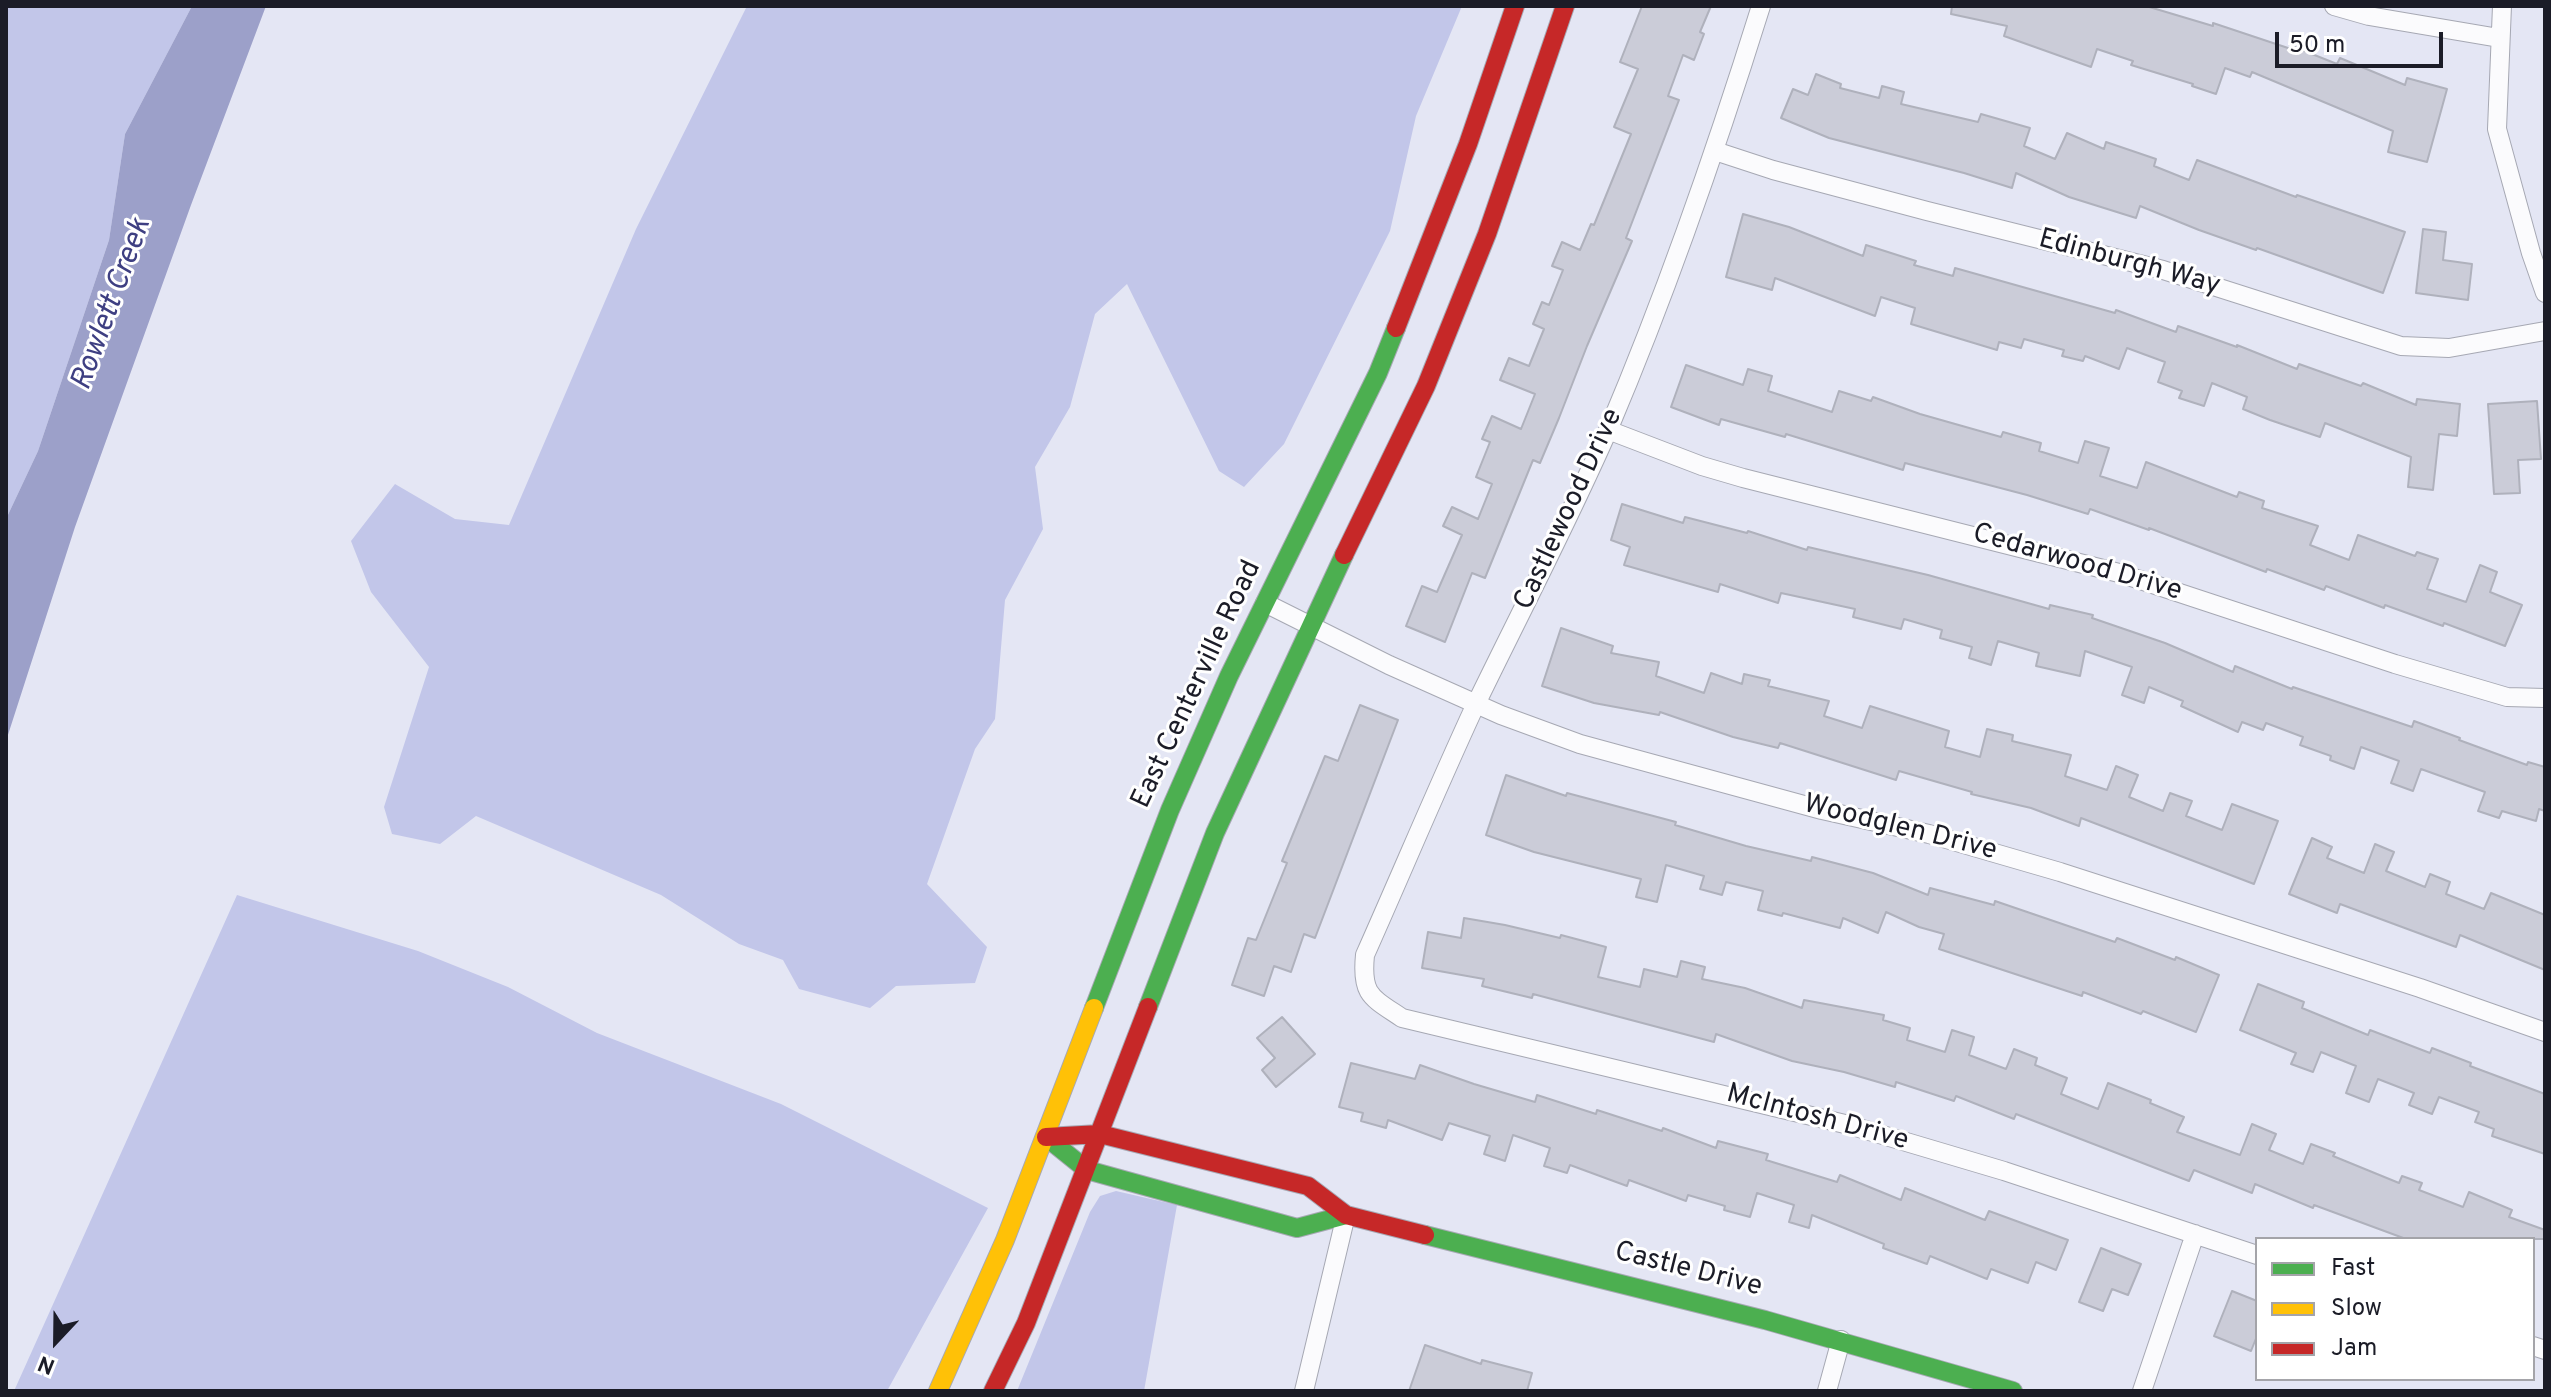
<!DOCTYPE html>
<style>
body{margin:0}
#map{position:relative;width:2551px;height:1397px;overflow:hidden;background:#e4e6f4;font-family:Overpass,sans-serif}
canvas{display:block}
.frame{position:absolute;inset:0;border:8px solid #1b1c27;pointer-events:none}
.legend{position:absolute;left:2255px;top:1237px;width:280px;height:144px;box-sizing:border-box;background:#fff;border:2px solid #a4a4a9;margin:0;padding:10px 14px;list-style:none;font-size:24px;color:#1b1c27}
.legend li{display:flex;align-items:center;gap:16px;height:40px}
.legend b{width:40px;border:2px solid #a4a4a9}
.north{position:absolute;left:16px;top:1301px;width:80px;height:80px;-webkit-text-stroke:6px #fff;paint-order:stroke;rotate:202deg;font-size:22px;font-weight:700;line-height:32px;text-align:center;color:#1b1c27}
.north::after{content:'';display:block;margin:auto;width:28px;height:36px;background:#1b1c27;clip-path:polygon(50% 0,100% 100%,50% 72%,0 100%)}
.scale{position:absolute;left:2275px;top:32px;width:168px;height:36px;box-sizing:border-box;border:4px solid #1b1c27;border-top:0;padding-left:10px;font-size:24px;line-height:28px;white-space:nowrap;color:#1b1c27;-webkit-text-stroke:6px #fff;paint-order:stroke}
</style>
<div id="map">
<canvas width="2551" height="1397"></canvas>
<div class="frame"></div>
<ul class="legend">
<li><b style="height:10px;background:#4caf50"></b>Fast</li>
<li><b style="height:10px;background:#ffc107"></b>Slow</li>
<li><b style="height:10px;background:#c62828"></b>Jam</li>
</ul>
<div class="north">N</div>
<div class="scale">50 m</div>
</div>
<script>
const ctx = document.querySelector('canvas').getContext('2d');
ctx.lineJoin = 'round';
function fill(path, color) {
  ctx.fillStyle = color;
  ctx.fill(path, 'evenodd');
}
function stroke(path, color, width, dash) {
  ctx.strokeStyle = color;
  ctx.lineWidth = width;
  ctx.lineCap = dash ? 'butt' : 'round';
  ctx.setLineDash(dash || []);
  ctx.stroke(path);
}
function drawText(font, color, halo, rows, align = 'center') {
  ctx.font = font + ' Overpass,sans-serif';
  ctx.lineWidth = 6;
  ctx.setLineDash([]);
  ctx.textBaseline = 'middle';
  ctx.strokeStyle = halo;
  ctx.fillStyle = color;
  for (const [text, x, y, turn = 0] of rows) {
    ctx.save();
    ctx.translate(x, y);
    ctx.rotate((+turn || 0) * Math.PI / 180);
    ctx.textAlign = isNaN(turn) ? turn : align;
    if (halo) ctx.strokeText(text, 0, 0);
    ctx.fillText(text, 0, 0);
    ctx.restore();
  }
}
const green = new Path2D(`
 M6,6h186l-67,128 -16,106 -71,211 -32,68z
 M747,6h715l-46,110 -26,115 -106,213 -40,43 -25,-16 -92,-187 -32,30 -25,93 -35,60 8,62 -38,71 -10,119 -20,30 -48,135 60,63 -12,36 -79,3 -26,22 -71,-19 -16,-29 -44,-16 -78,-49 -185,-79 -36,28 -48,-10 -8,-27 45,-140 -58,-75 -20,-51 44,-57 60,35 54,6 127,-296z
 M237,895l181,56 90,36 89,46 184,71 207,104 -101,183h-873z
 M1116,1191l61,14 -33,186h-127l73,-179 10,-16z`);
const water = new Path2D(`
 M192,6h74l-75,199 -116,322 -69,214v-222l32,-68 71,-211 16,-106z`);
const building = new Path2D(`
 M1642,6h69l-11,26 4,2 -10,26 -11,-5 -15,41 11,4 -53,138 6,3 -45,105 -28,72 -19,45 -7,-3 -48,118 -13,-5 -27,69 -39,-16 16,-40 15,6 25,-57 -19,-9 9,-19 26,12 14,-35 -16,-7 14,-35 -8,-3 10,-23 29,13 14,-35 -35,-14 9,-22 20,8 15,-37 -11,-5 9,-22 7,3 14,-35 -11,-4 10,-24 18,8 11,-26 3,1 37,-91 -17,-7 24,-58 -18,-7z
 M1952,6h194l67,20v-3l78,26 1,-3 45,18 3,-6 65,27 2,-7 40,11 -20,73 -39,-10 5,-21 -141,-59 -2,5 -25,-9 -9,26 -24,-8 1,-2 -62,-19 2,-4 -36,-12 -6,18 -87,-31 3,-10 -56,-12z
 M1816,74l25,10 -1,4 39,10 3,-12 22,6 -3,12 77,18 3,-8 49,14 -6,18 31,13 12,-26 37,16 2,-7 50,17 -2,7 35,14 8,-20 99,37 1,-2 108,37 -22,61 -126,-45 -1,2 -57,-20 -59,-24 -4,12 -67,-21 -53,-24 -4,15 -48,-15 -135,-35 -48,-20 12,-29 15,6z
 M1743,214l46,13 74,29 3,-11 50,16 -2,4 39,11 2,-8 160,45 1,-3 60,22 2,-6 59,21v-2l60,24 2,-5 62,22 2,-3 53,22 1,-6 43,5 -3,32 -18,-2 -6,56 -25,-3 3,-30 -86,-34 -5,14 -50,-17 -27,-11 4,-12 -35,-14 -8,23 -25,-8 3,-7 -24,-9 7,-20 -38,-14 -8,21 -34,-13 -2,5 -21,-5 2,-6 -40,-11 -3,9 -22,-6 -2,8 -86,-26 4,-16 -34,-11 -6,19 -100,-38 -3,12 -46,-13z
 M2423,229l23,3 -3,28 29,4 -4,36 -52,-7z
 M1686,365l57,20 5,-16 24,7 -4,15 64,21 7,-21 32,10 2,-4 47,17 81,23 2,-5 38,11 -2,8 39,12 7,-22 24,7 -9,28 37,12 9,-26 91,35 2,-5 25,9 -2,7 56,18 -8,19 39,15 9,-25 57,21 2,-4 21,7 -11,30 39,13 14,-37 17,7 -7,20 32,13 -17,41 -61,-23 -1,3 -58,-21 -1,3 -58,-22 -2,4 -57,-21 -1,3 -117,-44v2l-59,-21 -2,5 -61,-19 -122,-32 -2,7 -117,-36 -1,3 -64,-18 -2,6 -48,-18z
 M2537,401l4,58 -23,1 2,33 -26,1 -6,-90z
 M1622,504l61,19 2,-6 62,16 1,-2 59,19 1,-3 120,28 121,34 1,-4 43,10 -1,3 73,25 68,29 2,-6 57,23 1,-2 119,40 2,-6 46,17 -1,2 68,25 1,-3 17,5v44l-6,-2 -3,12 -34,-10 -3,7 -21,-7 7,-19 -64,-23 -8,22 -22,-8 8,-22 -38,-14 -7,22 -24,-9 1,-4 -31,-11 3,-8 -37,-14 -3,7 -21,-8 -4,10 -57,-26 2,-5 -34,-14 -5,16 -22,-8 10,-28 -47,-16 -5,25 -44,-10 3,-13 -41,-12 -7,24 -22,-7 3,-11 -32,-9 2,-8 -38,-11 -3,10 -48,-12 2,-8 -74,-16 -3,10 -58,-19 -2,8 -94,-27 6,-18 -19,-7z
 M1561,628l52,18 -2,7 48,9 -3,14 48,17 7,-20 31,11 2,-10 26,6 -2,6 61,15 -5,15 38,12 8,-22 79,25 -4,16 35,10 7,-28 26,6 -1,6 59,14 -6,21 42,14 9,-24 22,9 -9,22 34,14 7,-18 22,8 -6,15 36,14 10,-26 46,17 -24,63 -173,-66 -2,8 -48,-18 -60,-14 1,-2 -73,-21 -3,9 -116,-37 -2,5 -45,-11 -73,-25 -1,3 -65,-12 -52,-17z
 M1360,705l38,15 -83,218 -11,-4 -13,38 -17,-6 -10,30 -32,-11 16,-47 8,2 31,-77 -5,-2 43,-105 13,5z
 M1506,775l60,21 1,-3 109,29 -1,3 71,21 65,15 1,-4 61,16 55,22 2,-7 64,17 1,-4 120,41 2,-4 58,22 1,-3 43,18 -23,57 -53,-21 -2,3 -58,-22 -1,4 -143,-47 5,-15 -25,-7 -33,-15 -8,21 -35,-15 -3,10 -57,-15 -1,3 -24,-6 5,-19 -37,-9 -4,13 -22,-6 4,-13 -38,-11 -9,37 -21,-5 5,-18 -107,-27 -48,-17z
 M2312,838l20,9 -5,11 37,15 11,-29 19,8 -8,19 39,16 5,-13 20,8 -4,12 38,15 7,-16 54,22v55l-85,-35 -4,12 -116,-43 -3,9 -48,-19z
 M1464,918l41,7 55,13 1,-3 45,12 -8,30 42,10 4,-18 33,8 4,-16 24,6 -3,12 43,9 57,20 2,-8 80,15 -1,5 27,8 -3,12 38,12 7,-22 22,7 -5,18 37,14 8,-20 23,9 -2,7 32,13 -6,16 37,15 10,-26 43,17 -1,3 34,14 -7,15 63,23 12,-31 24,10 -7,16 34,14 8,-20 24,9 -2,3 66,27 3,-7 20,7 -3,7 44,17 6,-15 43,18 -3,7 36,13v9h-139l-92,-34 -1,3 -58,-24 -3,9 -58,-23 -5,11 -173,-67 -2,5 -58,-23 -2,5 -58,-19 -1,5 -51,-15 -52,-11 -76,-27 -2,8 -181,-48 -1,4 -50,-12 2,-7 -62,-11 6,-36 33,6z
 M2258,984l46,18 -2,6 66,27 2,-5 60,23 2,-5 39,15 -1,3 75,28v60l-53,-18 2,-7 -19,-7 4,-10 -40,-15 -7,17 -23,-9 5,-12 -36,-14 -9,23 -23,-9 10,-27 -35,-14 -8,20 -22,-8 5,-11 -56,-23z
 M1282,1017l33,37 -39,33 -14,-17 13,-12 -18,-20z
 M1351,1063l64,16 5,-14 54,19 61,18 2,-7 59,19 1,-4 65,21 1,-3 53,20 2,-7 50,13 -2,6 71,22 3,-7 61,25 4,-12 80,32 4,-9 79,29 -12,30 -20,-8 -8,21 -37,-14 -4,10 -57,-23 -3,8 -44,-16 1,-4 -72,-29 -3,13 -20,-6 5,-17 -37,-12 -7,24 -26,-7 1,-4 -37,-11 -2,6 -57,-21 -2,6 -57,-21 -3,8 -23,-7 6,-18 -37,-13 -8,26 -21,-7 6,-18 -41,-13 -7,17 -54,-20 -2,8 -25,-7 2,-8 -24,-6z
 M2101,1248l40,16 -13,31 -16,-6 -9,22 -24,-9z
 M2232,1291l25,10v35l-6,15 -37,-15z
 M1425,1345l56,19 1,-4 50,13 -5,18h-118z`);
const street = new Path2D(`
 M1761,6c-45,144 -93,283 -152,422 -41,94 -89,185 -134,278 -38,82 -73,166 -110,249 -4,40 6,42 37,63l447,107 155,46 253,84
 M2334,6l35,10 130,22
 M2502,6l-5,123 34,124 14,40
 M1715,151l58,19 154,41 236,59 238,76 48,2 96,-17
 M1608,430l94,36 41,12 376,95 276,91 112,33 38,1
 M1265,603l124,62 112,50 79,29 242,66 107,24 131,38 360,116 125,44
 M2533,1346l12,4
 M1304,1391l42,-176
 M1827,1391l14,-51
 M2142,1391l53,-157`);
const fast = new Path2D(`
 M1148,1007l67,-174 129,-278
 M1094,1008l76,-198 59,-134 149,-303 18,-45
 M1046,1137l41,33 210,58 49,-13
 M1425,1235l340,85 248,71`);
const slow = new Path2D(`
 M938,1391l67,-151 89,-232`);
const jam = new Path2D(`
 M1396,328l72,-184 47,-138
 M1344,555l82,-169 61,-152 78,-228
 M1046,1137l54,-3 208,52 38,29 79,20
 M993,1391l33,-68 122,-316`);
const streetNames = [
 ["Edinburgh Way",2129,264,15],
 ["Castlewood Drive",1570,510,-65],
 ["Cedarwood Drive",2077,564,16],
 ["East Centerville Road",1198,685,-65],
 ["Woodglen Drive",1900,829,14],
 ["McIntosh Drive",1817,1119,15],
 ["Castle Drive",1688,1271,14]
];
const waterNames = [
 ["Rowlett Creek",113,305,-70]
];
fill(green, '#c2c6e9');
fill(water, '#9ca0c9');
fill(building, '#cbccd8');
stroke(building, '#afb1bc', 2);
stroke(street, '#a6a8b3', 20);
stroke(fast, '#a6a8b3', 20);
stroke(slow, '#a6a8b3', 20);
stroke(jam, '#a6a8b3', 20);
stroke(street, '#fbfbfd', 18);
stroke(fast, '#4caf50', 18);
stroke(slow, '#ffc107', 18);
stroke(jam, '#c62828', 18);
drawText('28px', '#1b1c27', '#fff', streetNames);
drawText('italic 30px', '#3e3f82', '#fff', waterNames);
</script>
